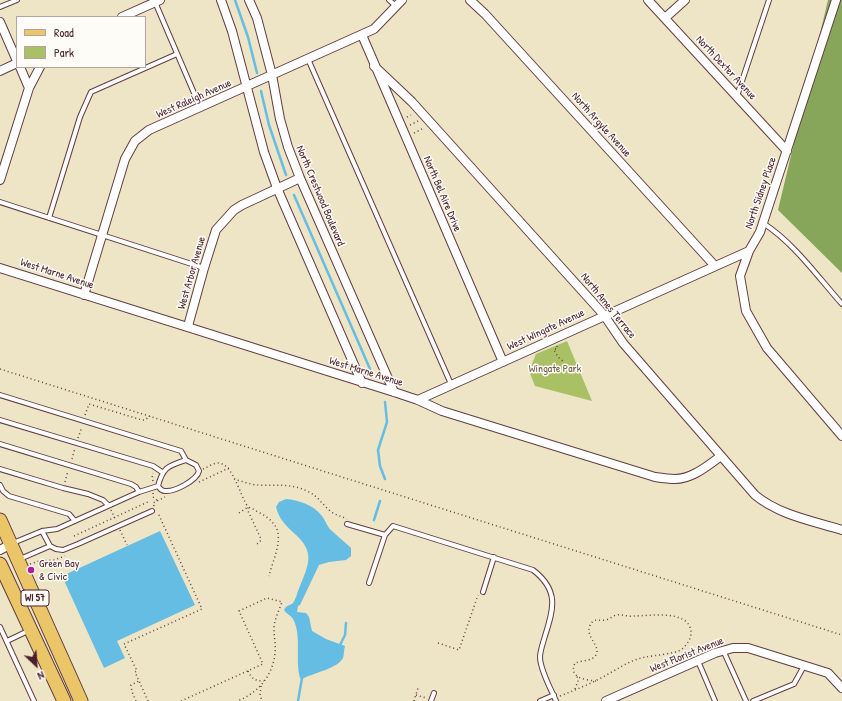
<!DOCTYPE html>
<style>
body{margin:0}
#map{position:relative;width:842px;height:701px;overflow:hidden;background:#eee4c6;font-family:"Patrick Hand",sans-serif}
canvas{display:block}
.legend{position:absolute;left:16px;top:16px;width:130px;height:52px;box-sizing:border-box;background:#fdfcf7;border:1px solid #b5a4a5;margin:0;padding:5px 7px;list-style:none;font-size:12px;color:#4a1f2b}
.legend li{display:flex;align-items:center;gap:8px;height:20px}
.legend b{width:20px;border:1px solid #b5a4a5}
.north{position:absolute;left:16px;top:645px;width:40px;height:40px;-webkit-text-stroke:3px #fdfcf7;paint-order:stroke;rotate:155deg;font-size:11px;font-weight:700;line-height:16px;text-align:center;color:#4a1f2b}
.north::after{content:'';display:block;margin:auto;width:14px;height:18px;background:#4a1f2b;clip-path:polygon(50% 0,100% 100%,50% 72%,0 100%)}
</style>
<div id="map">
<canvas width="842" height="701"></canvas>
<ul class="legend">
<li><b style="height:5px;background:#eac669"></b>Road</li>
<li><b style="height:11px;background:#aac064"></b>Park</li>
</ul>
<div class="north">N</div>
</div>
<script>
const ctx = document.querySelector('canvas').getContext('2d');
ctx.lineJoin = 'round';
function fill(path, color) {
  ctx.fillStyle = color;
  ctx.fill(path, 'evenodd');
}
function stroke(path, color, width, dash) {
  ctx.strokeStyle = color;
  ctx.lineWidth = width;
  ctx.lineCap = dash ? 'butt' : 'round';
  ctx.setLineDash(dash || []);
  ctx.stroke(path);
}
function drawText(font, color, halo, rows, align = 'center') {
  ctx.font = font + ' "Patrick Hand",sans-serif';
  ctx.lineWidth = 3;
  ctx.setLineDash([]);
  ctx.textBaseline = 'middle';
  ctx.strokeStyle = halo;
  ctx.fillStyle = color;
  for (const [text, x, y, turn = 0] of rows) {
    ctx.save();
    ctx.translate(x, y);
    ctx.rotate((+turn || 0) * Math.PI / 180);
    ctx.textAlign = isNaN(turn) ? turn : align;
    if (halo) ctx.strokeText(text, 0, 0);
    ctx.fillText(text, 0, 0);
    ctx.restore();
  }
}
const green = new Path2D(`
 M567,341l25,60 -57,-15 -6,-15 7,-17z`);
const forest = new Path2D(`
 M828,0h14v273l-64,-63z`);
const water = new Path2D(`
 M286,499c12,1 28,6 36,17 4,5 5,11 10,15 6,6 13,11 19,17v8l-5,4 -17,2 -10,3 -19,40 -2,1 -1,6 9,1 3,4 3,14 14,8 19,7c-1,3 -1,9 -2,12 -5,10 -29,15 -39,20h-4c-5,-18 2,-43 -7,-59 -2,-4 -7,-5 -9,-9 2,-5 5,-4 9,-7 3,-4 5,-13 7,-17 9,-22 15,-34 -5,-52 -9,-8 -16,-15 -19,-27l3,-5z
 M160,531l35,74 -78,36 8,17 -21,10 -42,-92z`);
const stream = new Path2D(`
 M235,0l13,37 9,36
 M261,91l8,34 17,50
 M294,195l76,174
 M385,479l-5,-13 -2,-16 9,-28 -2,-20
 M374,520l6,-19
 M340,645l5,-10 1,-12
 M298,701l4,-23 3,-3`);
const path = new Path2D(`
 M407,117l4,-2
 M410,125l8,-4
 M414,133l10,-5
 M557,346v3h-3v1l4,7 6,5
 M0,369l842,266
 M85,415l4,-11 53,16h3l5,-4
 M78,438l4,-11
 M72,459l3,-11
 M203,469c5,-2 10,-6 15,-6 15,0 22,33 30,44v4l13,28 -1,3 -5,3
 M234,479c7,2 18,6 24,6 17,1 33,-2 49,6 10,4 15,13 23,20 5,4 11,5 17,8
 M153,481l-1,-3 1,-5
 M65,482l3,-11
 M199,482l30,-14
 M153,493v4l5,4
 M154,506l-1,-3 12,-6
 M111,510l5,11
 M239,513l9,-6 3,1c7,4 16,8 21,14 14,13 1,37 -3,54
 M120,530l7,15
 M74,536l76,-35
 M30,564l9,-3 15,-1 11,-4
 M438,643l21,7 19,-55
 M248,671c4,8 7,10 16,10
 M261,686l-1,8 2,7
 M575,689l3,-8 -1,-5
 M416,695l10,3
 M560,696c13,-5 25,-10 37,-16 17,-8 31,-20 49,-23 10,-2 29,-3 36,-8 5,-4 10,-12 9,-18 -3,-22 -42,-15 -57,-15 -6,1 -12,-2 -18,-1 -4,1 -7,5 -11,5 -4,1 -8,-1 -12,1 -14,15 14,26 0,37 -5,3 -13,3 -18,5 -7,15 11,17 21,18
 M136,701l-4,-9 -1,-7 8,-4
 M148,701l-13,-29 2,-1 -13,-27 78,-35 -44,-96
 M181,701l82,-37 -24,-53 28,-13 15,4c-3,9 -8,18 -8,27 0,8 2,16 1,24 -2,23 -18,41 -38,48
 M414,701l4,-13`);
const lane = new Path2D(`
 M389,0l7,6
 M155,2l45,105
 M0,7l17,-7
 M308,59l143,325
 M737,96l32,-96
 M0,202l204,66
 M49,218l31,-101 11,-25 86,-38
 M763,223c32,21 54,53 79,81
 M0,395l181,56 5,9
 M0,420l153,46 9,6
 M0,444l131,40 5,3 3,5
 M186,460l10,5 3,6c-2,9 -24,21 -34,20 -3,0 -5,-2 -7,-5 5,-19 10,-20 28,-26z
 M0,469l63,19 25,6 15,6 5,5
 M0,485l3,6 6,5 60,18 6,7
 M347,524l38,11
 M42,531l8,15 6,3 7,1 15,-6 74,-33
 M13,543l29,-12 15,-2 82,-37 19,-6
 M20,559l30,-13
 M369,583l16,-48 8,-9 140,44c26,20 21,38 12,66 -2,7 -5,15 -5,21 0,13 11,32 16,44
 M483,592l11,-35
 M0,627l34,74
 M7,641l21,-10
 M723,650l23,51
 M698,661l17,40
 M431,701l3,-8
 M540,701l14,-6
 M753,701l41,-17 10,-18`);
const street = new Path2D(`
 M221,0l11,31 32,121 13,36 85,195
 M249,0l8,18 15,57 8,44 8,28 12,31 94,214
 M470,0l15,14 230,252
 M648,0l139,151
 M836,0l-76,232 -11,19 -9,25 6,35 21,37 75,88
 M122,17l38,-17
 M665,18l20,-18
 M0,22l17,39
 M362,35l141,327
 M374,66l38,36 192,213 19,28 132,152c24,20 58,26 87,35
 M20,67l9,21
 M0,71l17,-8
 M0,180l29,-92 11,-21
 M0,268l394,124 24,8 24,11 213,66c7,1 14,2 20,2 17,0 32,-13 46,-23
 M84,295l41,-136 10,-18 14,-11 225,-101 28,-29
 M188,326l16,-58 12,-38 18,-20 8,-5 58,-27
 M418,400l331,-149
 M0,550l11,-6
 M606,701l109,-48 18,-5h15l80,25 14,15`);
const primary = new Path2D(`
 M0,520l81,181
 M0,564l64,137`);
const markers = [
 [31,570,4,"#b5179e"]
];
const shields = [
 [35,598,28]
];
const shieldNames = [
 ["WI 57",35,598]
];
const streetNames = [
 ["North Dexter Avenue",726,68,47],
 ["West Raleigh Avenue",194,99,-24],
 ["North Argyle Avenue",601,125,48],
 ["North Sidney Place",761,193,-71],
 ["North Bel Aire Drive",442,194,67],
 ["North Crestwood Boulevard",320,196,67],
 ["West Arbor Avenue",192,273,-74],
 ["West Marne Avenue",57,274,18],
 ["North Ames Terrace",608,306,51],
 ["West Wingate Avenue",546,330,-25],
 ["West Marne Avenue",366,372,17],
 ["West Florist Avenue",687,655,-22]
];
const parkNames = [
 ["Wingate Park",555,369]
];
const poiNames = [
 ["Green Bay",39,564],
 ["& Civic",39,577]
];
fill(green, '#aac064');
fill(forest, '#87a65a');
fill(water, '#66bde3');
stroke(stream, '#66bde3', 2.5);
stroke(lane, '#633d42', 6);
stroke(street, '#633d42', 10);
stroke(primary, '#633d42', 15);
stroke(path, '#633d42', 1.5, [1, 3]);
stroke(lane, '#fff', 4);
stroke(street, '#fff', 8);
stroke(primary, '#eac669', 13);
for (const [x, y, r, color] of markers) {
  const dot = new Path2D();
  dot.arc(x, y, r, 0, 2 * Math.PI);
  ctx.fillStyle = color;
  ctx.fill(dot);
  stroke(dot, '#fdfcf7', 1.5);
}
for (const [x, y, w] of shields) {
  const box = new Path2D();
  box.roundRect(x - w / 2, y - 8, w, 16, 3);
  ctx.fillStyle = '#fdfcf7';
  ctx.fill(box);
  stroke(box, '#4a1f2b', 1);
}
drawText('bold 10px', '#4a1f2b', null, shieldNames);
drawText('11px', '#4a1f2b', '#fdfcf7', streetNames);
drawText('11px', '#6c573f', '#fdfcf7', parkNames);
drawText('11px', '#4a1f2b', '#fdfcf7', poiNames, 'left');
</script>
